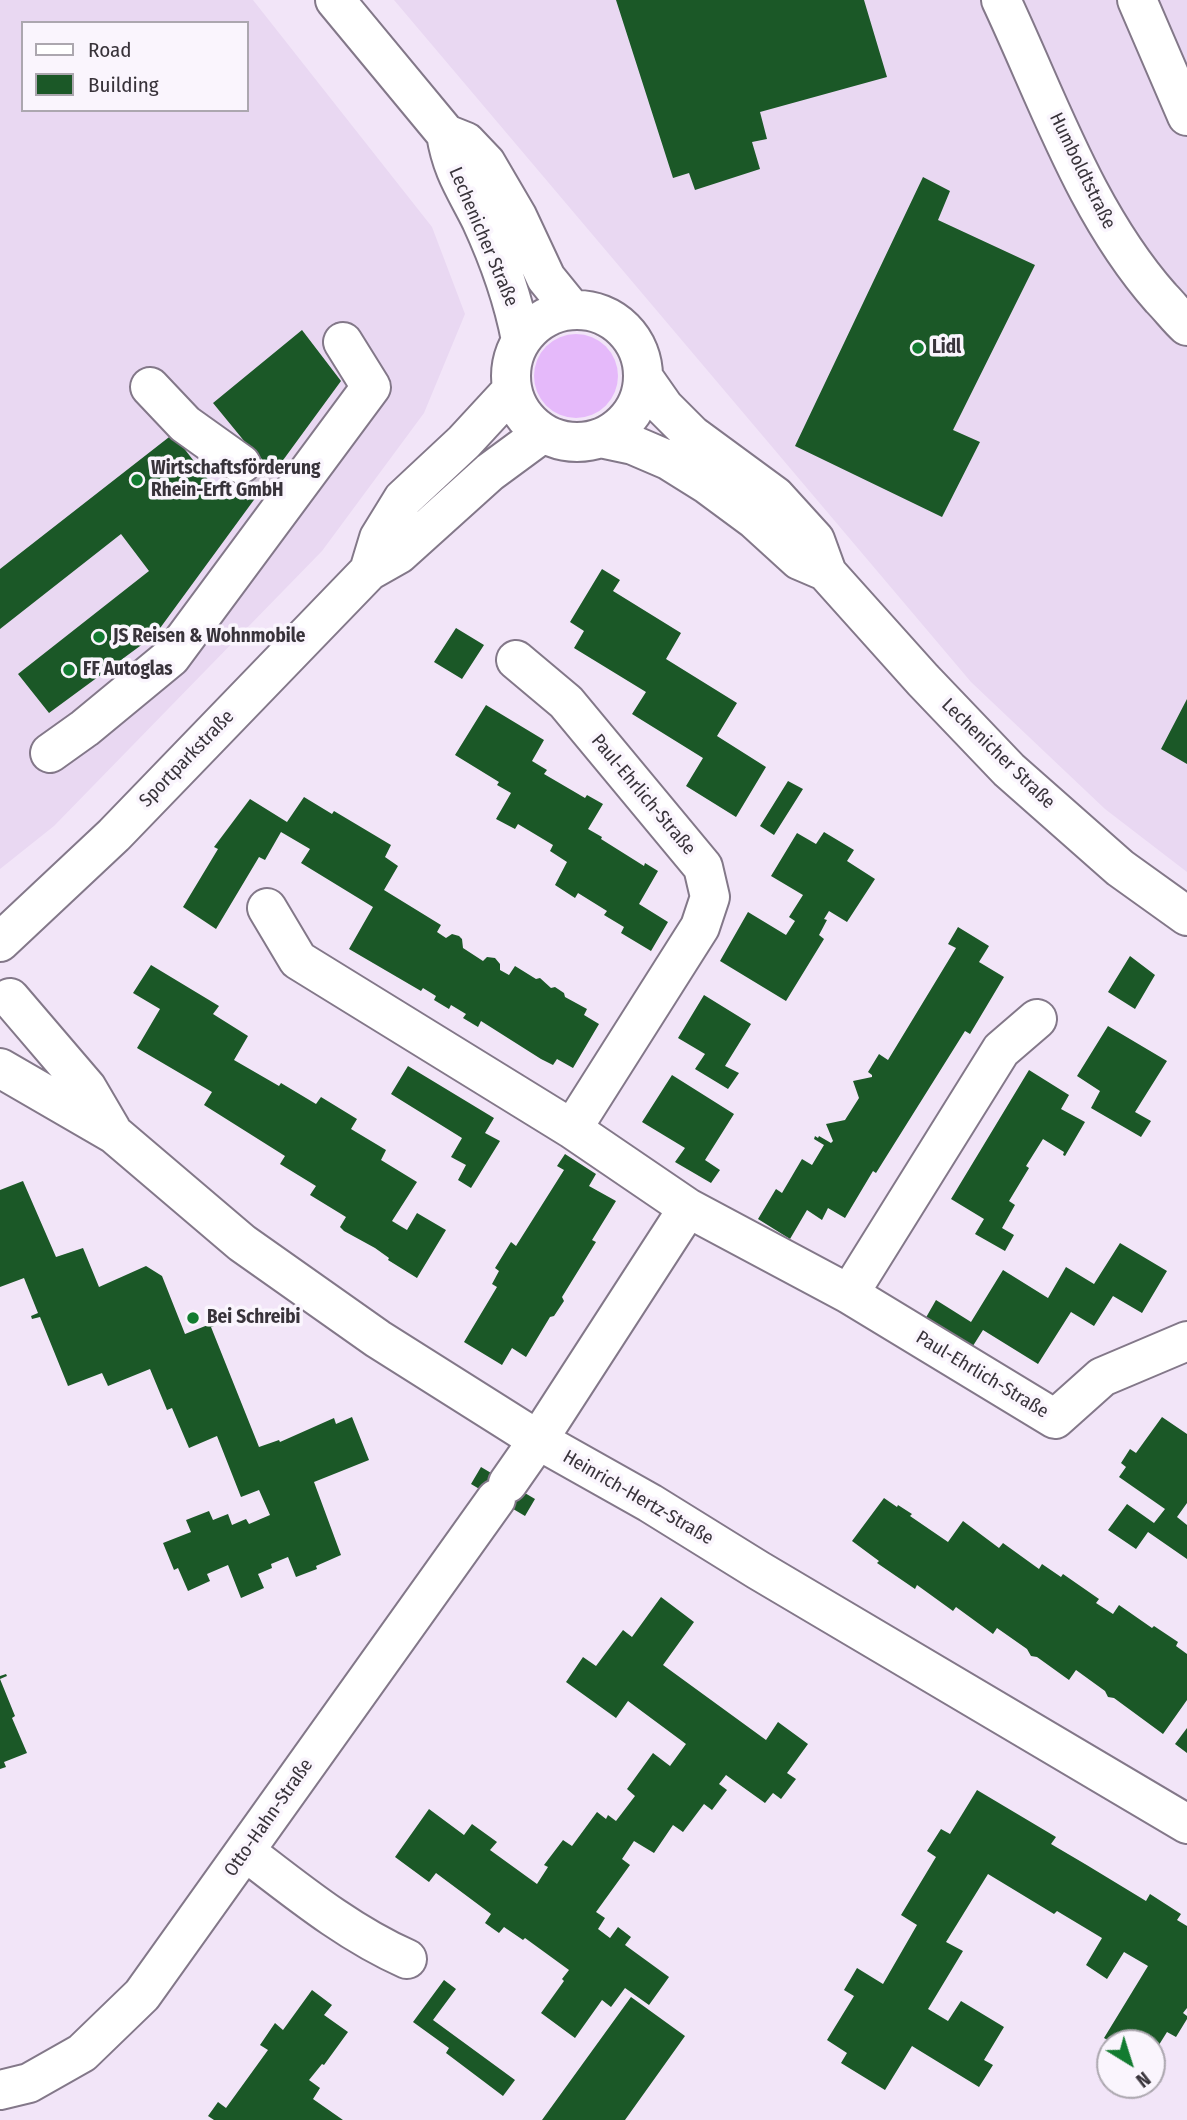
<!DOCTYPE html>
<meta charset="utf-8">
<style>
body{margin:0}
#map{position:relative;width:1187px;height:2120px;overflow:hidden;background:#f2e5f8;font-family:"Fira Sans Condensed",sans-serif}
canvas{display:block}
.legend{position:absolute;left:21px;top:21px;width:228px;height:91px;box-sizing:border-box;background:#faf5fd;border:2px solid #aca7af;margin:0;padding:9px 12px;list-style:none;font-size:21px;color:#38333a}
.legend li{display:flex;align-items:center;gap:14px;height:35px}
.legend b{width:35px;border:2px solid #aca7af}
.north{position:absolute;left:1096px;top:2029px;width:70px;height:70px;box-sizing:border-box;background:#faf5fd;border:2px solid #aca7af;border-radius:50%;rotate:142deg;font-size:19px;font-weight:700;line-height:28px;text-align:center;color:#38333a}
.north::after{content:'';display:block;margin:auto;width:24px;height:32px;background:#127b30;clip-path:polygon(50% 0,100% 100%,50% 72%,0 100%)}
</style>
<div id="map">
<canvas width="1187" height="2120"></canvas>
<ul class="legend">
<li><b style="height:9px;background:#fff"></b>Road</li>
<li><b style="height:19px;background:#1b5827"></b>Building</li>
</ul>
<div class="north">N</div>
</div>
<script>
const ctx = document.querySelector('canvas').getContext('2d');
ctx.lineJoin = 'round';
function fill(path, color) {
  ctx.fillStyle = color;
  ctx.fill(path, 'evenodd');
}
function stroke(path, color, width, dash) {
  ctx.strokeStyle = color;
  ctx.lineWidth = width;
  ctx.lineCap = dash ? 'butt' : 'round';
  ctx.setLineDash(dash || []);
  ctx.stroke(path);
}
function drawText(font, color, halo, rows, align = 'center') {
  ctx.font = font + ' "Fira Sans Condensed",sans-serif';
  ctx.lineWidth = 7;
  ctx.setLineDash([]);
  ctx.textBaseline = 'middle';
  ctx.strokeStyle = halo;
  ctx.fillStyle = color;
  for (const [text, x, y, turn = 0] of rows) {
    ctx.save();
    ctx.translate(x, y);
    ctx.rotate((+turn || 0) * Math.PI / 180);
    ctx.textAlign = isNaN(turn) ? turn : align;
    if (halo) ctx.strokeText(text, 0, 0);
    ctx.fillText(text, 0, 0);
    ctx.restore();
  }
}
const built = new Path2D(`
 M0,0h253l179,227 33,87 -41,99 -102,138 -268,275 -54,43zM23,23h224v87h-224z
 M394,0h793v872l-82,-63 -134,-127z`);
const green = new Path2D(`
 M534 376a42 42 0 1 1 84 0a42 42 0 1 1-84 0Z`);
const building = new Path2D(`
 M616,0h248l23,77 -127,35 7,27 -15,3 8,27 -65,21 -6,-17 -16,5z
 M923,177l27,14 -12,29 97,45 -82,165 27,12 -38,75 -147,-71z
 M302,330l39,51 -186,254 -106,78 -31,-39 131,-103 -28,-37 -121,95v-60l173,-135 40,52 41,-33 -41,-50z
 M602,569l18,11 -7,11 68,42 -15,26 71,44 -20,33 49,31 -30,50 -50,-31 17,-28 -71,-44 14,-22 -72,-44 10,-17 -14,-9z
 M456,628l28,17 -22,34 -28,-17z
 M1187,699v65l-26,-15z
 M486,705l58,35 -12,21 15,9 -3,4 41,24 2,-3 16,9 -15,25 14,8 -1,2 43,27 1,-3 13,8 -19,33 29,18 -17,29 -30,-18 3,-6 -20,-12 3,-4 -29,-18 -3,5 -20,-13 12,-23 -17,-11 3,-6 -35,-21 -3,5 -19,-10 15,-26 -14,-8 2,-3 -44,-27z
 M788,781l15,8 -29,46 -14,-9z
 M304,797l28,17 2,-3 57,34 -6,12 13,9 -14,24 57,35 -4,7 9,6 6,-4 7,2 3,3 1,9 20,13 4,-4 8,1 5,6v6l9,5 6,-9 21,13 4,-1 11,10 4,-1 9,6 1,4 22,12 -3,6 15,9 -26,44 -16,-9 -4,6 -12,-6 -60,-38 -3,6 -15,-9 3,-4 -15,-9 -2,4 -15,-9 2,-4 -13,-8 -2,3 -72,-42 24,-42 -72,-44 9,-14 -29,-17 -16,28 -6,-3 -43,72 -33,-22 35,-58 -4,-2 36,-48 37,23z
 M824,832l30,18 -7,11 28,18 -28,43 -18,-11 -5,8 3,1 -8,15 5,4 -38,62 -66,-40 28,-49 38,23 9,-14 -6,-4 14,-22 -32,-19 26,-43 19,11z
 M958,927l31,19 -10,16 25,15 -34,57 -5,-3 -89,142 -3,-2 -28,47 -17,-10 -6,12 -15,-10 -17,29 -32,-20 18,-30 6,4 20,-34 10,6 12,-20 -10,-6 1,-3 3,2 1,-2 12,7 2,-2 -7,-17 19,-4 14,-22 -6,-17 19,-4v-2l-4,-3 11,-18 9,6 68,-112 -8,-4z
 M1130,956l25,19 -20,34 -27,-17z
 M151,965l68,41 -6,8 35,22 -14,24 45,26 2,-3 35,21 5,-7 36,22 -6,10 35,21 -5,10 36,22 -25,39 15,9 10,-17 29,17 -29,48 -29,-18 1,-2 -14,-10 -31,-17 -4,-4 6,-10 -36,-22 6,-9 -36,-22 5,-8 -81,-51 8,-13 -75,-44 23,-39 -27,-16z
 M704,995l47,29 -26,42 14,7 -11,16 -33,-20 10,-15 -27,-16z
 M1108,1026l59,35 -32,51 16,9 -10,16 -50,-29 9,-17 -23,-15z
 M408,1066l86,52 -9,15 15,8 -29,47 -13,-8 8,-15 -15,-8 11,-19 -71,-44z
 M1029,1070l40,25 -8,14 24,13 -20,34 -2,-1 1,-3 -21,-13 -17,27 3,2 -20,33 6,4 -13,23 12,7 -9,16 -30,-17 9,-15 -33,-20z
 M672,1075l62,39 -29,46 15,10 -9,13 -36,-21 10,-14 -43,-26z
 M565,1154l31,20 -7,12 27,15 -24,39 4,2 -34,55 2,4 -10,15 -4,1 -24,40 -14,-9 -10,17 -38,-23 33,-55 -5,-3 7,-13 -4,-3 16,-26 5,4 48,-76 -7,-4z
 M23,1181l33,76 27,-9 16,39 47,-21 16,10 23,58 28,-11 1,3 -3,1 48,120 20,-7 1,2 54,-24 2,6 16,-7 17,43 -55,22 27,73 -25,11 1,3 -21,8 -8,-20 -17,7 1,4 -14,6 6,14 -23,10 -13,-33 -21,9 3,7 -22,10 -10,-23 -4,2 -11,-27 28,-11 -5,-12 23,-9 4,9 15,-6 4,11 14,-6 3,5 21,-9 -11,-25 -18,7 -24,-61 -28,12 -17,-40 -5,2 -17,-41 -42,17 -6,-13 -34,13 -28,-69 -8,2 -1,-3 7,-3 -14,-35 -24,9v-97z
 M1120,1243l47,28 -25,42 -29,-17 -19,30 -23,-14 -33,52 -55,-34 -12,19 -47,-28 12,-21 35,22 32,-52 45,28 18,-31 28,17z
 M1162,1417l25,17v69l-10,14 10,8v34l-39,-27 -12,17 -28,-19 19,-26 27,19 11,-14 -46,-32 7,-10 -5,-4 9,-14 6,4z
 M481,1467l54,32 -10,17 -54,-32z
 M884,1498l13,9 1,-2 14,9 -2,2 38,26 15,-21 36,27 4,-5 36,26 3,-5 19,13 2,-3 36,25 -3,4 17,11 6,-9 33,23 2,-2 24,16 -2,4 11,8v46l-24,34 -49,-36 -6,-1 -3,-6 -29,-21 -7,10 -32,-23 -6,-1 -4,-7 -30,-21 -4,6 -37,-27 -3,4 -36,-26 -2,4 -38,-26 2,-2 -27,-20z
 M661,1597l33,25 -31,43 103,75 12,-18 30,22 -21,29 9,6 -15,20 -8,-6 -8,10 -39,-28 -7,9 8,6 -15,20 -8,-6 -21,28 -10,-7 -19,28 -20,-12 -12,18 8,6 -34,47 9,6 -7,11 12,9 8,-11 13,10 -6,8 44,32 -20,28 -24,-17 -14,19 -9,-7 -27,38 -34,-25 23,-32 -2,-2 7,-9 -44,-32 -2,2 -19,-13 -5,6 -14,-10 6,-9 -55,-41 -7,9 -34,-25 34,-48 35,26 8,-11 25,18 -7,8 47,34 11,-17 -4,-2 19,-25 9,6 25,-34 9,7 2,-4 8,6 19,-25 -8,-7 26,-36 17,13 16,-22 -58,-43 -12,17 -50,-36 17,-25 13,9 27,-36 9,7z
 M6,1674l1,2 -7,3 15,37 -3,2 15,35 -23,9 2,5 -6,2v-93z
 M1187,1728v25l-12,-9z
 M977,1790l79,47 -5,7 34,20 61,37 4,-7 31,20 -4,6 10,6v82l-4,5 4,3v3l-11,18 -9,-5 -15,24v-13h-39l-9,-5 44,-72 -24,-14 -17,27 -21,-14 16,-27 -45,-27 -3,3 -66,-40 -42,68 17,9 -35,58 20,12 13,-20 43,26 -20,33 9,5 -14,22 -67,-41 -27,44 -44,-27 6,-10 -20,-13 27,-44 -10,-6 13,-22 26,16 34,-59 -16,-10 35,-58 -9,-6 14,-22 9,5z
 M444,1980l12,9 -23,31 82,60 -12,16 -57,-43 3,-5 -36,-26z
 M312,1990l20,15 -8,10 24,17 -24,33 -2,-1 -13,16 11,8 -7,11 30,21h-129l-6,-4 10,-14 8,6 42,-58 -8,-5 15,-22 8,7z
 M631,1997l54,39 -60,84h-83z`);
const minorTunnel = new Path2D(`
 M241,464l21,24`);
const minor = new Path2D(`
 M335,0l111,134c6,37 19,54 35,86 18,39 32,78 40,120
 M1001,0c48,102 85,213 160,298 9,9 17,20 26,28
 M1137,0l50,116
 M446,134l20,8 20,21 31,53 29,62 26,32
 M511 376a66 66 0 1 1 132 0a66 66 0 1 1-132 0Z
 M643,377l21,30 28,28 83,61 40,44 12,33 96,107 86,90 111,98 67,48
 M150,387l35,37 56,40
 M600,438l33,7 35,15 40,25 46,34 45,41 28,12
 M369,571l10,-33 24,-39 61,-57 48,-52
 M516,660l50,42 137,165 7,30 -10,30 -128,202 116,79 161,86 206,125 47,-42 85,-36
 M50,753l35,-25 86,-71 200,-270 -28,-45
 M267,908l31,52 274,169
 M0,942l114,-107 255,-264 30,-17 91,-82 53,-39
 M10,998l77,90 24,41
 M0,1068l114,66 128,109 136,96 160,101 112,63 108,67 429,254
 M849,1294l152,-244 36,-31
 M508,1483l30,-43 150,-232
 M246,1852c51,39 102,81 161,107
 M0,2090l29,-7 53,-30 60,-58 354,-496`);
const markers = [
 [918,348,7,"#127b30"],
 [137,480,7,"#127b30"],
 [99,637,7,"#127b30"],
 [69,670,7,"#127b30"],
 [193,1318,7,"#127b30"]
];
const streetNames = [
 ["Humboldtstraße",1082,171,64],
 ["Lechenicher Straße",483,237,67],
 ["Lechenicher Straße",998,754,44],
 ["Sportparkstraße",187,759,-46],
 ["Paul-Ehrlich-Straße",643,795,50],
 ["Paul-Ehrlich-Straße",982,1375,31],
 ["Heinrich-Hertz-Straße",638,1498,30],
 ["Otto-Hahn-Straße",269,1818,-55]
];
const poiNames = [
 ["Lidl",932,348],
 ["Wirtschaftsförderung",151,469],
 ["Rhein-Erft GmbH",151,491],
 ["JS Reisen & Wohnmobile",113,637],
 ["FF Autoglas",83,670],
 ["Bei Schreibi",207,1318]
];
fill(built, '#e9d8f2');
fill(green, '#e5b9fa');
fill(building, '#1b5827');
stroke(minorTunnel, '#cdc1d2', 38, [38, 19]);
stroke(minor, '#837889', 42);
stroke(minor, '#fff', 38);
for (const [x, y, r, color] of markers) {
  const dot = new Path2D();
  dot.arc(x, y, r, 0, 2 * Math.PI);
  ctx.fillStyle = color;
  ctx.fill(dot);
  stroke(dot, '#faf5fd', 2.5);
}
drawText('19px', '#38333a', '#faf5fd', streetNames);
drawText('bold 19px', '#38333a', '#faf5fd', poiNames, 'left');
</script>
